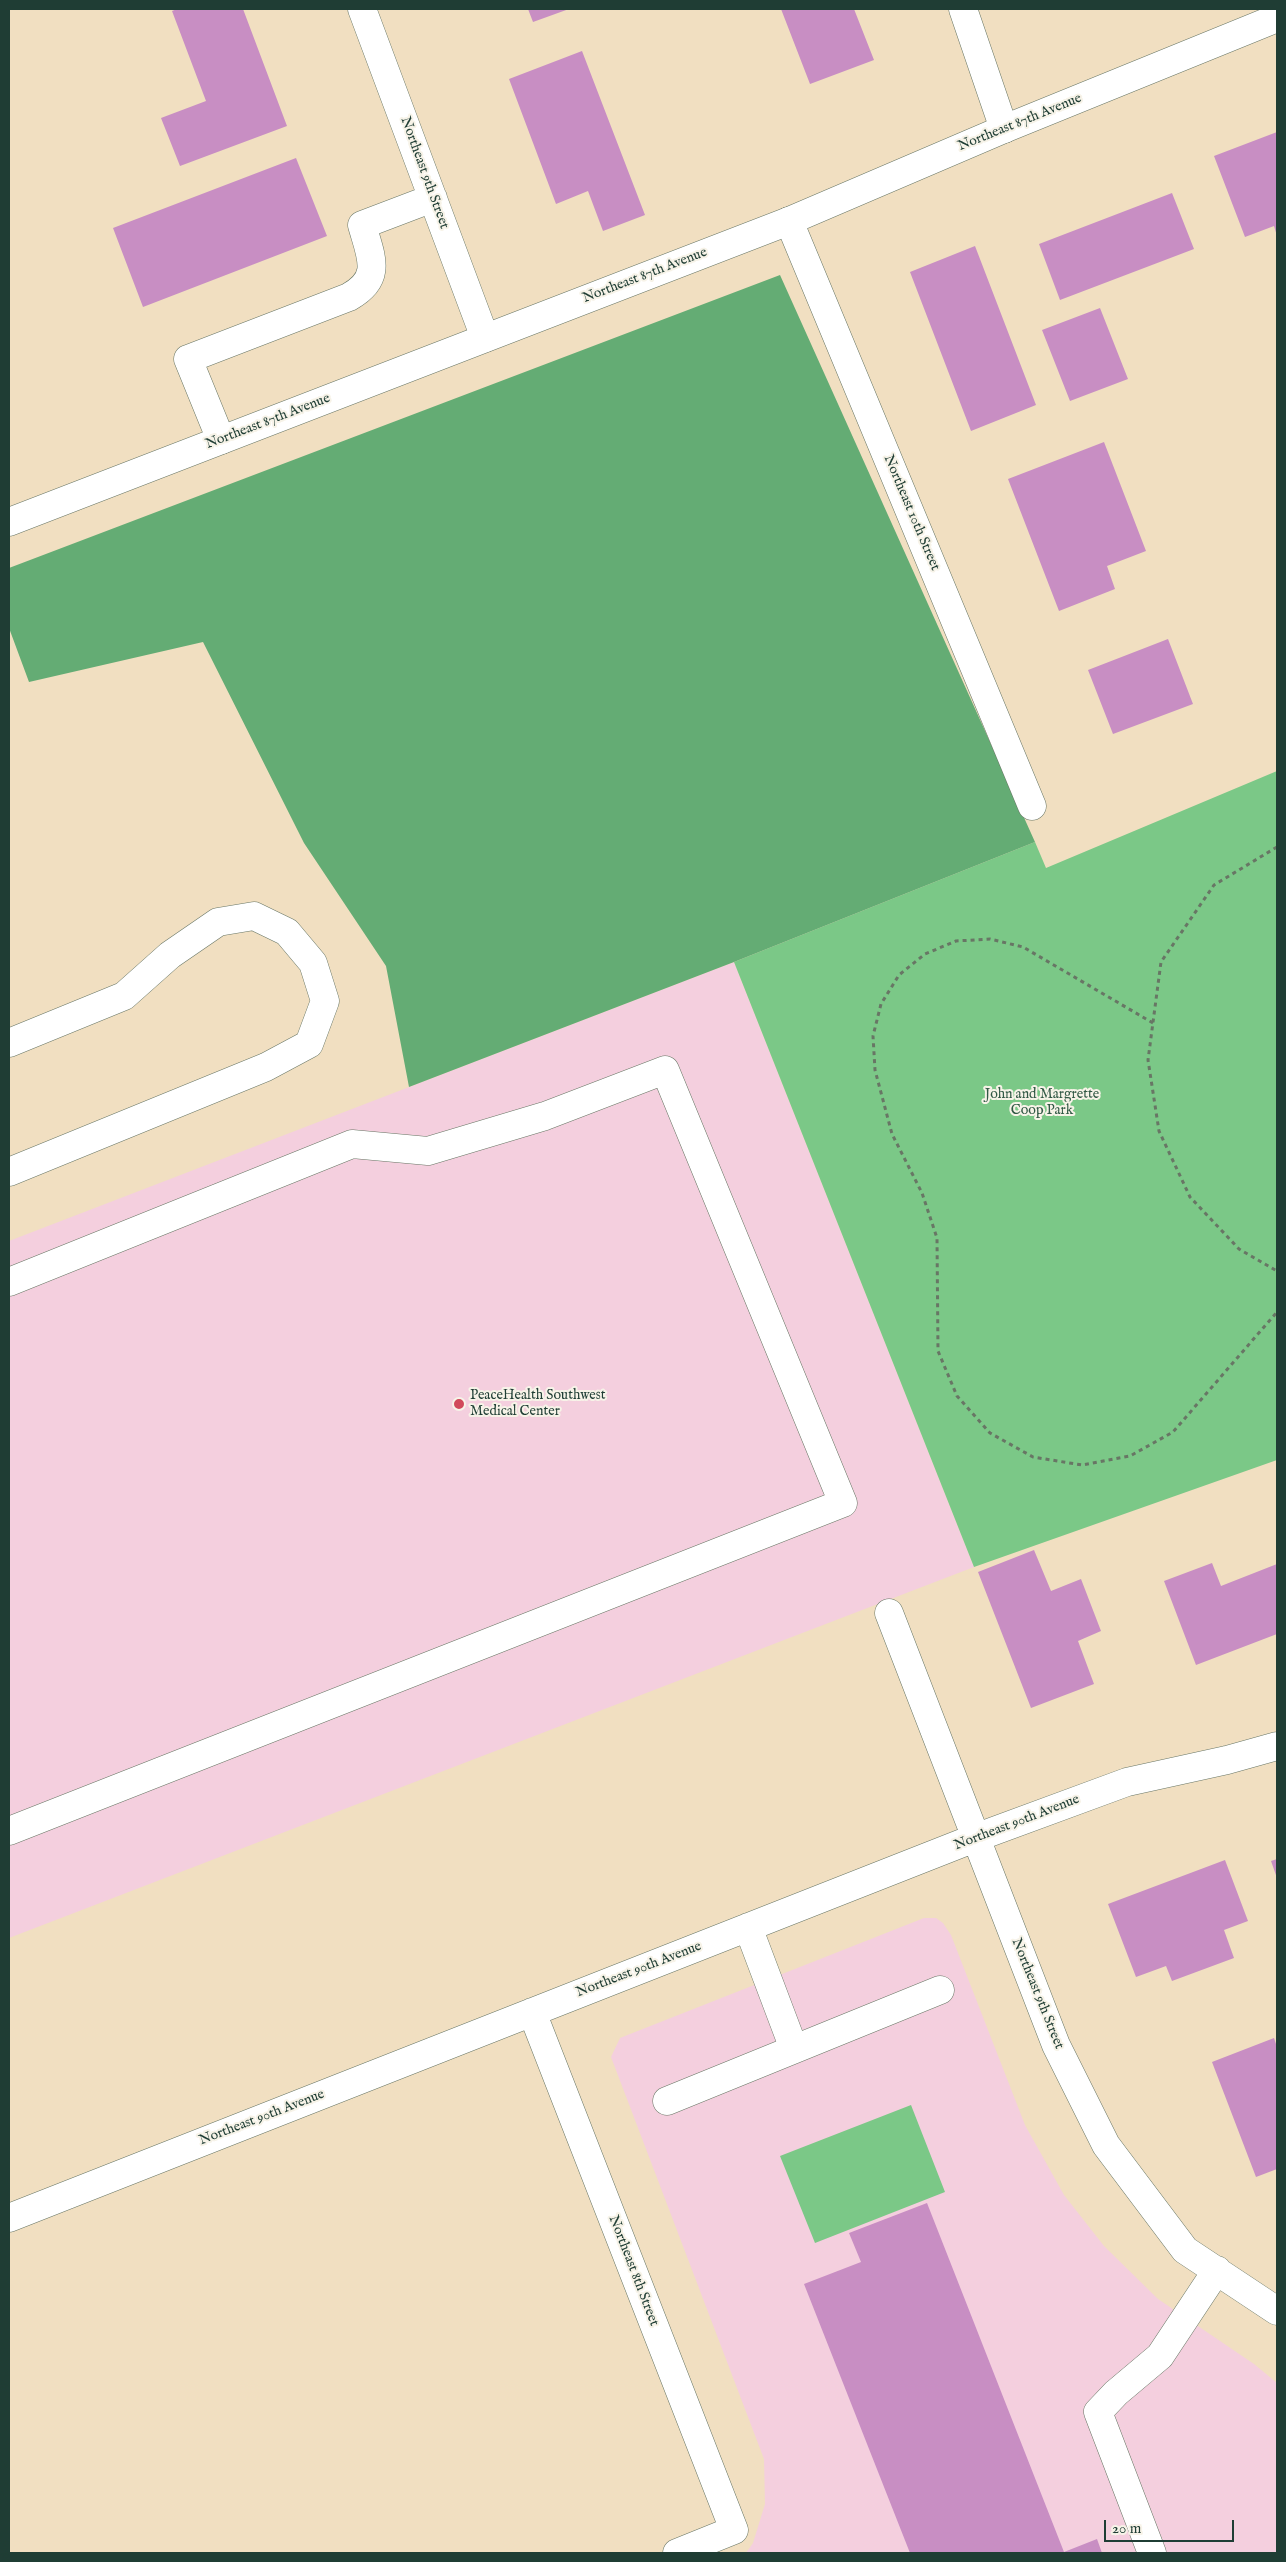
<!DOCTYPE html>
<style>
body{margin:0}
#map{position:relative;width:1286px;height:2562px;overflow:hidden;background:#f1dfc1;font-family:"IM FELL English",serif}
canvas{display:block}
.frame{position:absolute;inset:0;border:10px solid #1f3d34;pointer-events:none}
.scale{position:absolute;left:1104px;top:2520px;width:130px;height:22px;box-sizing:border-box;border:2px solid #1f3d34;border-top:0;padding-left:6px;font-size:15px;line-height:18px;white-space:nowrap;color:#1f3d34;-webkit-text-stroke:4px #f7f3e8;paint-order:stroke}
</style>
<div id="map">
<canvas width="1286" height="2562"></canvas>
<div class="frame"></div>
<div class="scale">20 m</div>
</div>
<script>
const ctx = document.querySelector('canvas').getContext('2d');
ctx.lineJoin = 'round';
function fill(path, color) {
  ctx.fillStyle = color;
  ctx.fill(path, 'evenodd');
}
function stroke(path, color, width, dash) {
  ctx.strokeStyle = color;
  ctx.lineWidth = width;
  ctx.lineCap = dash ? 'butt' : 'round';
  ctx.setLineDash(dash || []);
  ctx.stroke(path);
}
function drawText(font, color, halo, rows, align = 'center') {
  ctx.font = font + ' "IM FELL English",serif';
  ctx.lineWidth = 4;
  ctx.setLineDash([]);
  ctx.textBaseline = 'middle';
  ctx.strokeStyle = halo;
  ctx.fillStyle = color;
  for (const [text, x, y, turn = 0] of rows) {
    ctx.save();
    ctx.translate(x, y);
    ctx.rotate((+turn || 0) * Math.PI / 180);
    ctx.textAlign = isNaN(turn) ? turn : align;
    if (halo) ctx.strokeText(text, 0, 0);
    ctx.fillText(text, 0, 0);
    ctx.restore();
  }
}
const built = new Path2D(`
 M734,962l240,605 -965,371v-697z
 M924,1918h12l7,5 8,12 74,190 39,70 40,51 54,53 96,65 23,19v170h-531l7,-10 12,-39 -1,-45 -153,-402 9,-19z`);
const green = new Path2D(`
 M1277,771v689l-303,107 -240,-605 301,-120 11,26z
 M911,2105l34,87 -130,51 -35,-87z`);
const forest = new Path2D(`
 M780,275l255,567 -301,120 -325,125 -23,-121 -82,-123 -101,-201 -174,40 -20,-54v-60z`);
const building = new Path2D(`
 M177,9h66l44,117 -107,40 -19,-48 45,-17 -34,-90z
 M528,9h41l-36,13z
 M781,9h73l20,51 -64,24z
 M582,51l63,164 -42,16 -15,-40 -32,13 -47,-125z
 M1277,132v104l-3,-10 -29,11 -31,-81z
 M296,158l31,78 -184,71 -30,-79z
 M1172,193l22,56 -134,51 -21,-56z
 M975,246l61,159 -65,26 -61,-159z
 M1100,308l28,71 -58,22 -28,-71z
 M1104,442l42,109 -39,15 8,23 -56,22 -51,-132z
 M1168,639l25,65 -80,30 -25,-64z
 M1034,1550l17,41 30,-12 20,52 -23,10 16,43 -63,24 -53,-136z
 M1212,1563l9,23 56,-22v70l-81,31 -32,-84z
 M1277,1859v19l-6,-17z
 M1225,1860l23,61 -24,9 10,28 -62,23 -6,-15 -30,11 -28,-73z
 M1274,2038l3,9v122l-21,8 -44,-115z
 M927,2203l137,349 33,-13 5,14h-192l-106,-269 57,-22 -12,-29z`);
const path = new Path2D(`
 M1277,847l-63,38 -53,77 -13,98 11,71 31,66 49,52 38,22
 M1153,1023l-130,-76 -33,-8 -34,2 -31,13 -26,21 -18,29 -8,32 2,34 17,64 30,59 15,45 1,113 19,45 33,37 43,24 49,8 48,-9 43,-24 104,-120`);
const minor = new Path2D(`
 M362,9l123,329
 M963,9l41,120
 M789,221l243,585
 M221,440l-33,-81 161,-62c34,-19 22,-40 13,-72l71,-27
 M9,1043l115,-47 46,-41 48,-33 36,-6 33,16 26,31 12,38 -16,43 -43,23 -257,105
 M9,1282l343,-138 76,7 117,-35 120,-46 178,433 -834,328
 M889,1613l167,432 50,100 79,105 92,61
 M748,1927l46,122
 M532,2012l202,518 -57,23
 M667,2101l273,-111
 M9,2218l966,-380 152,-56 100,-22 50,-14
 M1152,2553l-54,-141 18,-19 44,-37 57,-86`);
const major = new Path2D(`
 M9,522l780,-301 215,-92 273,-111`);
const markers = [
 [459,1404,6,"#d1495b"]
];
const streetNames = [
 ["Northeast 87th Avenue",1020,123,-22],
 ["Northeast 9th Street",424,173,70],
 ["Northeast 87th Avenue",645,276,-21],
 ["Northeast 87th Avenue",268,422,-21],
 ["Northeast 10th Street",911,513,67],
 ["Northeast 90th Avenue",1017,1823,-21],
 ["Northeast 90th Avenue",639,1970,-21],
 ["Northeast 9th Street",1037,1994,68],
 ["Northeast 90th Avenue",262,2118,-21],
 ["Northeast 8th Street",633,2271,69]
];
const parkNames = [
 ["John and Margrette",1042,1095],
 ["Coop Park",1042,1111]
];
const poiNames = [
 ["PeaceHealth Southwest",470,1396],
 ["Medical Center",470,1412]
];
fill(built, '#f4cfde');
fill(green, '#7bc887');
fill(forest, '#64ac74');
fill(building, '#c88ec3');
stroke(minor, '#687665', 29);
stroke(major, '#687665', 29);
stroke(path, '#687665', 3, [4, 4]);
stroke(minor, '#fff', 28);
stroke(major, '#fff', 28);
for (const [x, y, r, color] of markers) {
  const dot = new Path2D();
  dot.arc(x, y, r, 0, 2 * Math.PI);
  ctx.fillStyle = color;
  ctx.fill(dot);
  stroke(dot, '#f7f3e8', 2);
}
drawText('14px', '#1f3d34', '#f7f3e8', streetNames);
drawText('14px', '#315945', '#f7f3e8', parkNames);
drawText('14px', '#1f3d34', '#f7f3e8', poiNames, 'left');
</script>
